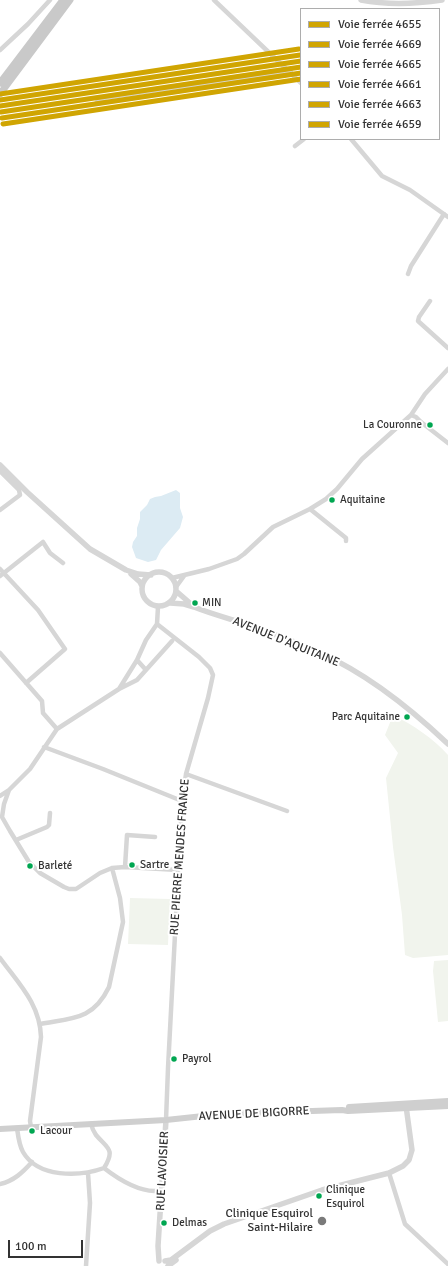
<!DOCTYPE html>
<meta charset="utf-8">
<style>
body{margin:0}
#map{position:relative;width:448px;height:1266px;overflow:hidden;background:#fff;font-family:Signika,sans-serif}
canvas{display:block}
.legend{position:absolute;left:300px;top:8px;width:140px;height:132px;box-sizing:border-box;background:#fff;border:1px solid #adadad;margin:0;padding:5px 7px;list-style:none;font-size:12px;color:#323232}
.legend li{display:flex;align-items:center;gap:8px;height:20px}
.legend b{width:20px;border:1px solid #adadad}
.scale{position:absolute;left:8px;top:1240px;width:75px;height:18px;box-sizing:border-box;border:2px solid #323232;border-top:0;padding-left:5px;font-size:12px;line-height:14px;white-space:nowrap;color:#323232;-webkit-text-stroke:3px #fff;paint-order:stroke}
</style>
<div id="map">
<canvas width="448" height="1266"></canvas>
<ul class="legend">
<li><b style="height:5px;background:#d0a502"></b>Voie ferrée 4655</li>
<li><b style="height:5px;background:#d0a502"></b>Voie ferrée 4669</li>
<li><b style="height:5px;background:#d0a502"></b>Voie ferrée 4665</li>
<li><b style="height:5px;background:#d0a502"></b>Voie ferrée 4661</li>
<li><b style="height:5px;background:#d0a502"></b>Voie ferrée 4663</li>
<li><b style="height:5px;background:#d0a502"></b>Voie ferrée 4659</li>
</ul>
<div class="scale">100 m</div>
</div>
<script>
const ctx = document.querySelector('canvas').getContext('2d');
ctx.lineJoin = 'round';
function fill(path, color) {
  ctx.fillStyle = color;
  ctx.fill(path, 'evenodd');
}
function stroke(path, color, width, dash) {
  ctx.strokeStyle = color;
  ctx.lineWidth = width;
  ctx.lineCap = dash ? 'butt' : 'round';
  ctx.setLineDash(dash || []);
  ctx.stroke(path);
}
function drawText(font, color, halo, rows, align = 'center') {
  ctx.font = font + ' Signika,sans-serif';
  ctx.lineWidth = 4;
  ctx.setLineDash([]);
  ctx.textBaseline = 'middle';
  ctx.strokeStyle = halo;
  ctx.fillStyle = color;
  for (const [text, x, y, turn = 0] of rows) {
    ctx.save();
    ctx.translate(x, y);
    ctx.rotate((+turn || 0) * Math.PI / 180);
    ctx.textAlign = isNaN(turn) ? turn : align;
    if (halo) ctx.strokeText(text, 0, 0);
    ctx.fillText(text, 0, 0);
    ctx.restore();
  }
}
const green = new Path2D(`
 M393,715c20,10 40,23 55,40v200l-35,3 -8,-3 -3,-40 -9,-68 -7,-69 12,-25 -13,-18z
 M130,898l40,1 -2,46 -40,-1z
 M448,960v61l-10,1 -5,-51 1,-10z`);
const water = new Path2D(`
 M176,490l4,3v15l3,9 -3,11 -19,22 -5,10 -8,2 -12,-4 -4,-11 1,-5 4,-6v-8l3,-9v-7l7,-7 3,-6 5,-2 6,-1z`);
const minor = new Path2D(`
 M214,0l87,83
 M0,50l28,-26 22,-24
 M97,102l7,-4 108,-16 79,-10
 M351,139l31,37 28,14 38,27
 M295,146l9,-7
 M408,274l3,-8 33,-52
 M430,301l-11,16 -1,4 30,27
 M411,415l5,2 5,5 27,21
 M0,471l19,19 1,5 -20,15
 M310,509l36,29v3
 M0,569l38,41 27,39 -39,34
 M0,576l43,-34 7,11 13,10
 M172,578l37,-9 28,-10 7,-5 29,-27 37,-18 16,-10 11,-10 25,-30 49,-44 14,-21 23,-25
 M176,587l8,-11
 M157,624l42,33 11,11 3,7 -5,23 -22,76 -4,27 -14,267 -2,52
 M0,653l42,48 1,12 14,16
 M137,660l9,10
 M119,689l18,-9 35,-39
 M44,747l59,22 79,32
 M186,774l101,37
 M9,790l-5,14 -2,13 8,14 19,31 11,11 24,14 5,2h7l24,-16 12,-5 13,-1 53,3
 M0,796l9,-6 21,-21 27,-40 62,-40 18,-29 9,-20 11,-16 1,-17
 M16,840l31,-13 2,-2 1,-12
 M125,867l2,-32 28,2
 M0,958c19,26 40,46 41,79l-11,84 1,6
 M40,1024c33,-6 53,-4 69,-37l14,-65 -3,-24 -8,-30
 M17,1128c1,7 2,17 6,24 15,26 56,25 81,16 12,-19 3,-20 -8,-33 -2,-3 -4,-7 -5,-11
 M104,1168c14,11 39,27 58,22
 M389,1173l16,51 43,40
 M0,1184c14,-3 23,-12 32,-22
 M86,1266l4,-63 -2,-30`);
const tertiary = new Path2D(`
 M361,0c26,5 54,4 81,0
 M0,465l27,27 63,57 36,21 12,4 13,1
 M142 589a17 17 0 1 1 34 0a17 17 0 1 1-34 0Z
 M131,574l9,8 2,4
 M176,591l15,13
 M170,603l14,1 10,3c20,8 41,13 61,20 21,8 44,16 65,26 48,21 90,55 128,91
 M159,1261l-1,-15 8,-126
 M165,1261l6,-1 39,-29 14,-7 98,-34 67,-17 14,-7 6,-6 3,-10 -6,-44
 M168,1266l8,-6`);
const secondary = new Path2D(`
 M349,1107l99,-6
 M0,1129l166,-9 56,-6 120,-4 6,1 100,-5`);
const primary = new Path2D(`
 M0,83l63,-83
 M0,94l70,-94`);
const rail1 = new Path2D(`
 M0,106l301,-45`);
const rail2 = new Path2D(`
 M1,112l300,-45`);
const rail3 = new Path2D(`
 M0,100l300,-45`);
const rail4 = new Path2D(`
 M2,118l299,-45`);
const rail5 = new Path2D(`
 M0,94l299,-45`);
const rail6 = new Path2D(`
 M3,124l298,-45`);
const markers = [
 [430,425,3.5,"#00a651"],
 [332,500,3.5,"#00a651"],
 [195,603,3.5,"#00a651"],
 [407,717,3.5,"#00a651"],
 [132,865,3.5,"#00a651"],
 [30,866,3.5,"#00a651"],
 [174,1059,3.5,"#00a651"],
 [32,1131,3.5,"#00a651"],
 [319,1196,3.5,"#00a651"],
 [322,1221,5,"#7a7a7a"],
 [164,1223,3.5,"#00a651"]
];
const busNames = [
 ["La Couronne",422,425,"right"],
 ["Aquitaine",340,500],
 ["MIN",202,603],
 ["Parc Aquitaine",400,717,"right"],
 ["Sartre",140,865],
 ["Barleté",38,866],
 ["Payrol",182,1059],
 ["Lacour",40,1131],
 ["Clinique",326,1190],
 ["Esquirol",326,1204],
 ["Delmas",172,1223]
];
const streetNames = [
 ["AVENUE D'AQUITAINE",286,642,22],
 ["RUE PIERRE MENDES FRANCE",180,857,-86],
 ["AVENUE DE BIGORRE",254,1114,-3],
 ["RUE LAVOISIER",163,1171,-87]
];
const poiNames = [
 ["Clinique Esquirol",313,1214],
 ["Saint-Hilaire",313,1228]
];
fill(green, '#f1f4ed');
fill(water, '#dcebf3');
stroke(minor, '#d6d6d6', 4.5);
stroke(tertiary, '#d6d6d6', 5.5);
stroke(secondary, '#cfcfcf', 6);
stroke(primary, '#c9c9c9', 7);
stroke(rail1, '#d0a502', 5);
stroke(rail2, '#d0a502', 5);
stroke(rail3, '#d0a502', 5);
stroke(rail4, '#d0a502', 5);
stroke(rail5, '#d0a502', 5);
stroke(rail6, '#d0a502', 5);
for (const [x, y, r, color] of markers) {
  const dot = new Path2D();
  dot.arc(x, y, r, 0, 2 * Math.PI);
  ctx.fillStyle = color;
  ctx.fill(dot);
  stroke(dot, '#fff', 1.5);
}
drawText('11px', '#323232', '#fff', busNames, 'left');
drawText('12px', '#323232', '#fff', streetNames);
drawText('12px', '#323232', '#fff', poiNames, 'right');
</script>
